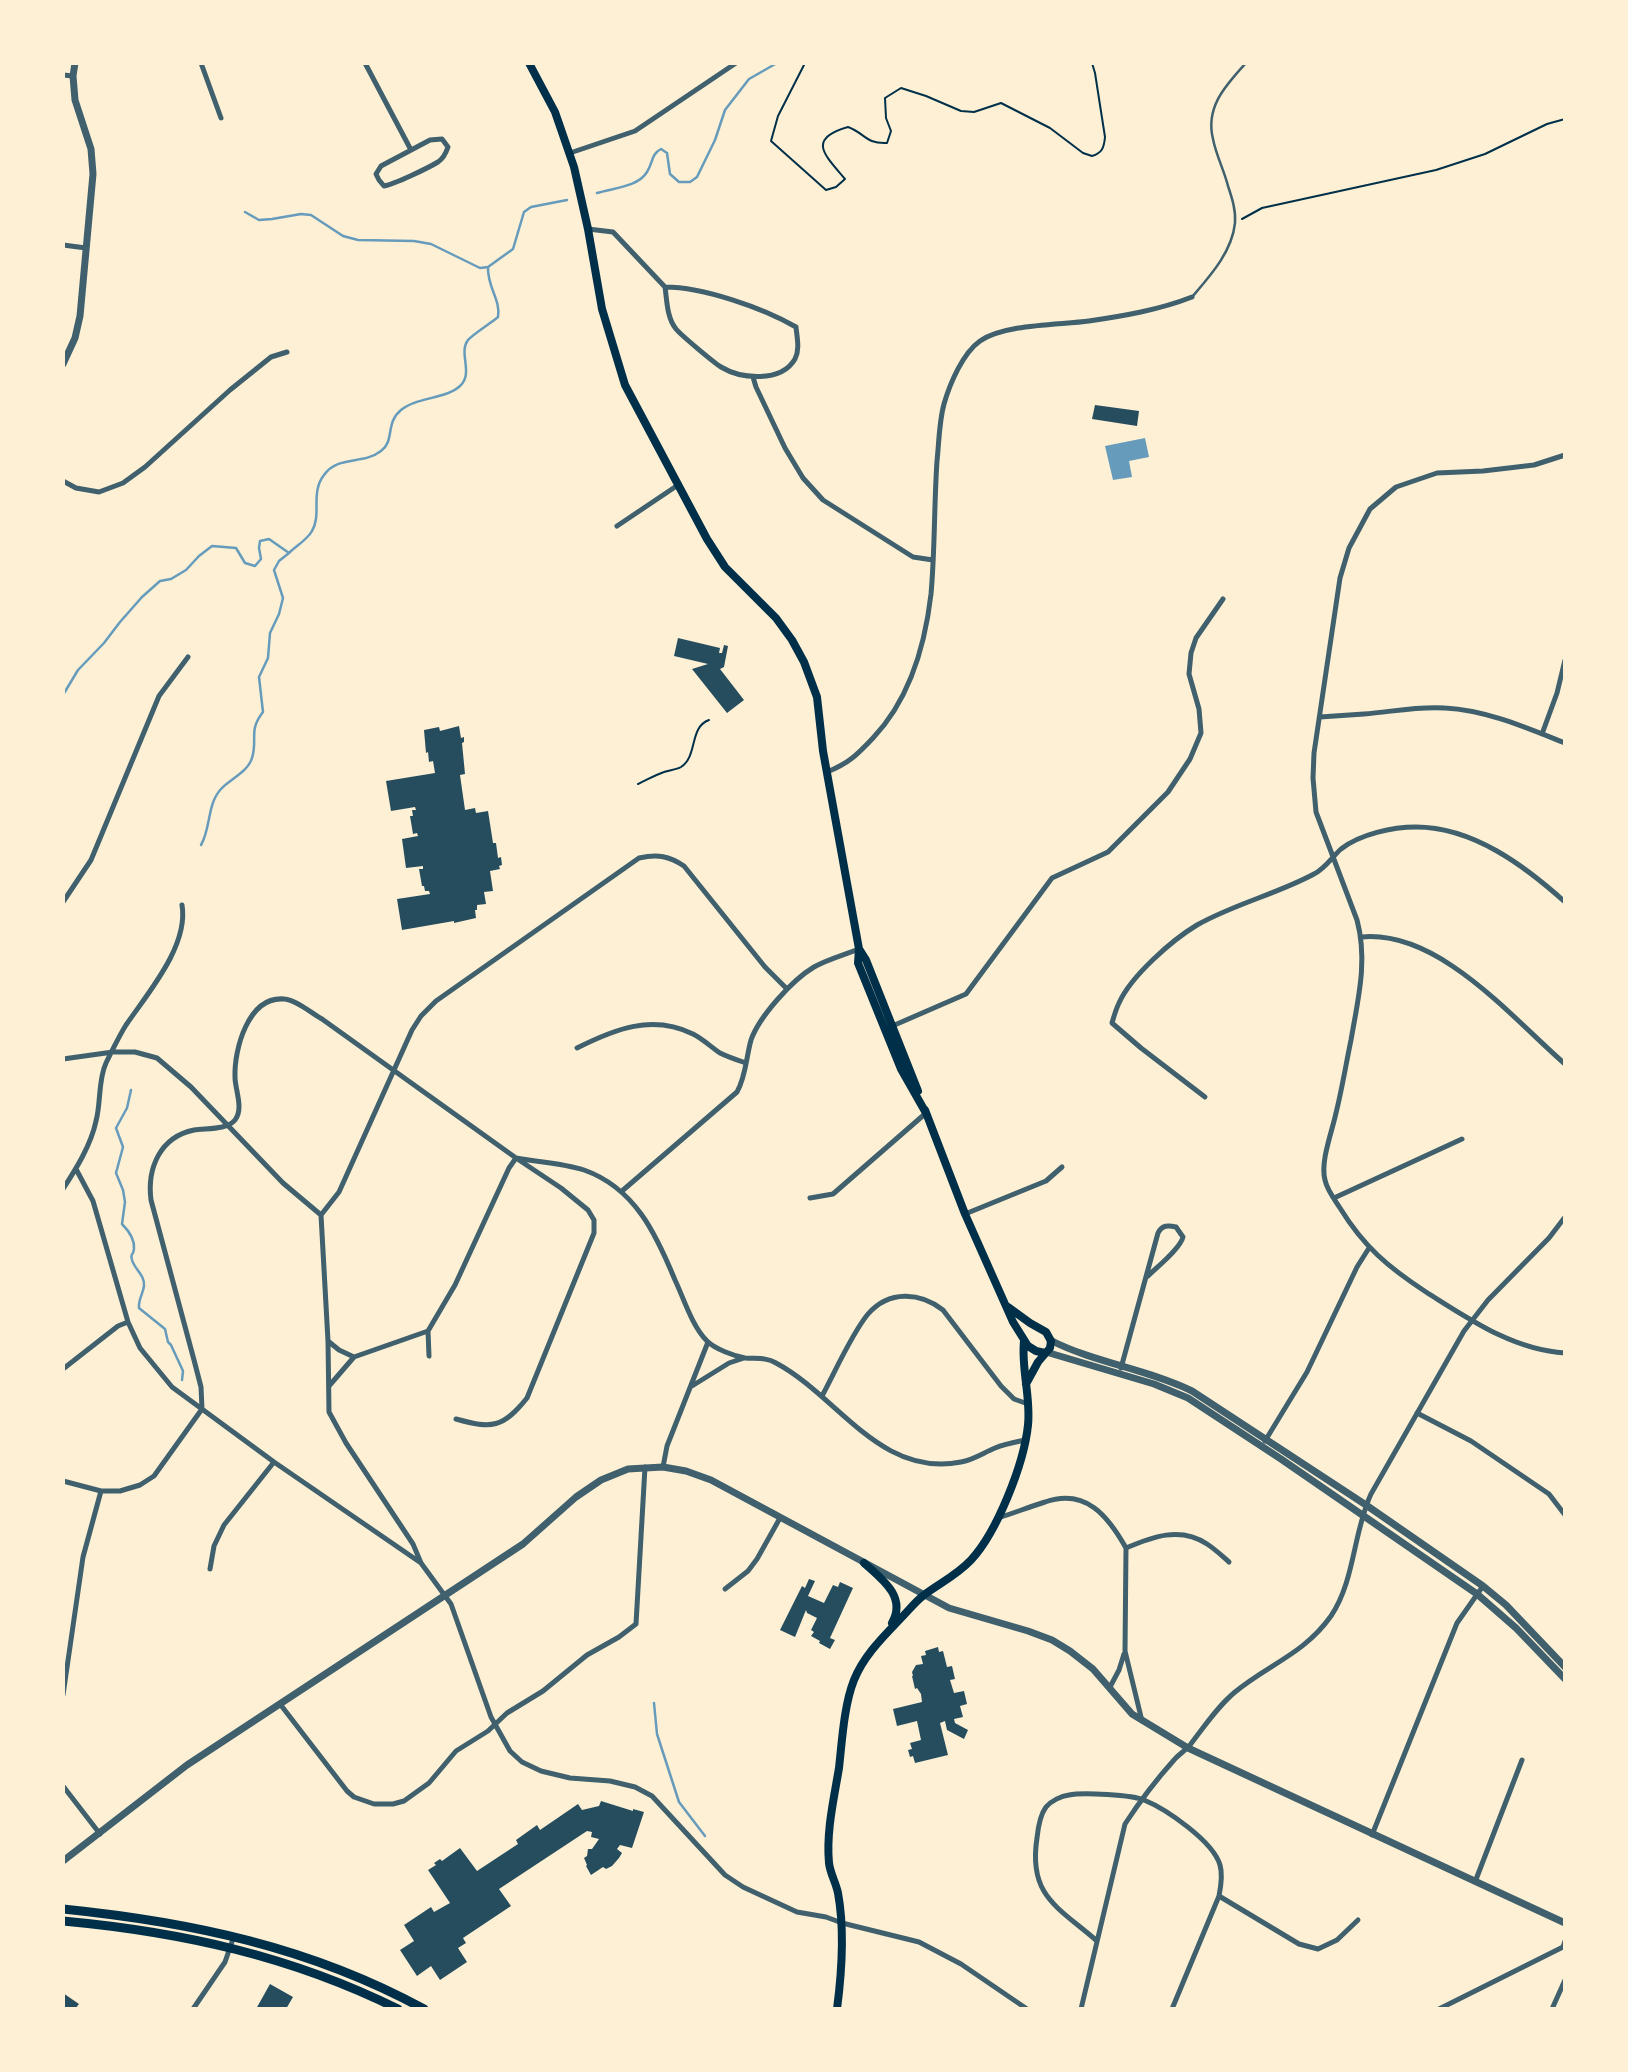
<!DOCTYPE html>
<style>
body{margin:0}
#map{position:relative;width:1628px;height:2072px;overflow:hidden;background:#fdf0d5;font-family:Georgia,serif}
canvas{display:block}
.frame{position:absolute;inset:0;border:65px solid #fdf0d5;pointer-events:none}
</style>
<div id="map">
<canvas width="1628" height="2072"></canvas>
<div class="frame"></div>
</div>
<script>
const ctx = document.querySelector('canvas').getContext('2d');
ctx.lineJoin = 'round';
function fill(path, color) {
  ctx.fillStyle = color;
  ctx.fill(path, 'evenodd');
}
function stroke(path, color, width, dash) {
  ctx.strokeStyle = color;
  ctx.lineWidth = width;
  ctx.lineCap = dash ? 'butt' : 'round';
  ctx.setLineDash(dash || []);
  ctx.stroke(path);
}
const water = new Path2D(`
 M1145,438l4,19 -20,4 3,16 -19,3 -8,-34z`);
const stream = new Path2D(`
 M597,193c16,-5 41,-6 50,-21 6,-9 4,-18 14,-23l6,4 3,21 9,8h11l7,-5 18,-37 10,-30 24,-31 28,-16
 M245,212l14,8 13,-1 29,-5 10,1 32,21 15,4 56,1 17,3 49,24 8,-1 25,-18 11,-37 7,-5 36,-7
 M63,695l15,-25 26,-27 16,-21 22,-25 18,-16 11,-2 15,-9 13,-14 13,-10 24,2 9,15 10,3 6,-7 -2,-11 1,-7 9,-2 20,14c7,-7 18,-13 23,-22 10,-17 -2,-38 12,-56 14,-20 39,-10 57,-24 14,-10 4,-28 20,-41 16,-13 45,-11 59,-24 14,-13 -2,-33 8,-46 5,-6 23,-17 30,-23 3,-17 -11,-30 -10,-50
 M201,845c10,-17 6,-41 20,-56 9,-10 27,-17 31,-31 6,-19 -4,-27 11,-46l-4,-35 9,-19 2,-25 9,-19 4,-16 -9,-28 5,-9 10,-8
 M131,1090l-4,18 -11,20 7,19 -7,26 7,17 2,12 -3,22c7,7 13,15 12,25 -1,8 -4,3 -2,11 3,10 13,15 12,26 -1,8 -6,14 -5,22l26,21 3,13 3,3 12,26 -1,9
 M654,1703l3,31 22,68 26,34`);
const building = new Path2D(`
 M1095,405l44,6 -2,15 -45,-7z
 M678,638l42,10 -1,5h3l2,-8 4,1 -4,21 -4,2 24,31 -17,13 -35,-44 16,-5 -34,-8z
 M459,726l2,12 3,-1v5l-2,1 3,31 -5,1 5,35 10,-2 1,5 12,-2 5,32h3l2,15 3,-1 1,8 -3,1 1,3 -10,2 3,20 -9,1 2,12 -9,1v5h-2l1,8 -22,5v-2l-52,9 -5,-31 33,-5 -1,-3h-4l-1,-5h-2l-3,-17h4v-3l-17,2 -4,-29 16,-3 -1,-3 -4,1 -3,-18h3l-1,-6h4l-1,-3 -24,4 -5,-30 49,-8 -2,-12 -4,1 -1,-10 -2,1 -2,-23 15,-3 1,4z
 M809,1579l6,2 -7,15 16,7 9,-18 5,2 2,-5 13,6 -23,50 5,2 -5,9 -11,-6 1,-2 -9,-5 3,-4 -3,-2 6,-12 -10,-5 -1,-3 -11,27 -15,-7 22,-44 3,2z
 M938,1647l1,5 4,-1 4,16 5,-1 3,13 -5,1 4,13 10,-2 3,13 -7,2 3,11 -9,2 1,4 13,7 -4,9 -17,-9 -2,-9 -5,2 8,32 -33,8 -2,-7 -3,1 -2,-7 4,-1 -2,-6 11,-3 -4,-19 -20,5 -4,-17 29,-7 -1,-8 -4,-6 -2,1 -3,-13h1l-1,-4 4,-7 7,-1 -2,-8 5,-1 -1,-4z
 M601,1801l32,10v-2l11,3 -12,36 -12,-3 -3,4 5,4 -3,5 -7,8 -6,3 -3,-2 -12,8 -5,-9 1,-1 -3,-7 3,-2 1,-7h4l7,-10 -8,-2 1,-5 -5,-1 -88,58 12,17 -48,32 3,5 -8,5 9,14 -27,18 -9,-14 -14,10 -17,-26 14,-9 -10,-16 27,-18 3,5 16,-9 -22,-33 8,-5 -2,-2 6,-4 2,2 18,-13 17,23 41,-27 -2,-4 21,-15 3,5 38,-26 4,6 17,-4z
 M270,1984l23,13 -7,12h-30z
 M63,1993l16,11 -4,5h-12z`);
const path = new Path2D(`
 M805,63l-27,53 -7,25 55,49 10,-3 9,-8c-20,-24 -39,-40 3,-52 17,6 17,17 39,16l4,-12 -5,-13 -1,-20 16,-10 25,8 35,15 13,1 27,-9 49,25 33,25 9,3c10,-3 12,-8 13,-19l-10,-64 -3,-10
 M1242,219l20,-11 174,-38 49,-16 62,-30 18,-5
 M638,784c9,-4 17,-9 26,-12 5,-2 12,-2 17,-5 17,-11 8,-40 28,-47`);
const service = new Path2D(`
 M1192,297c18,-21 40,-45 43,-74 1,-13 -3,-25 -7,-37 -4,-16 -12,-31 -15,-47 -8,-32 13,-54 33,-76`);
const minor = new Path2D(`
 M201,63l20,55
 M365,63l46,87
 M63,75l10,1
 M442,139l6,8c-2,6 -4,11 -10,15 -10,6 -43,22 -54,24l-5,-6 -3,-6 5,-8 49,-26z
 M570,153l65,-22 101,-68
 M588,229l25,3 52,55c38,0 98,21 131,40 1,11 4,22 -1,32 -14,24 -54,20 -74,8 -8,-5 -40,-32 -45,-38 -9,-11 -9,-28 -11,-42
 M63,245l23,3
 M753,377l3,10 29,61 18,30 20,22 90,57 20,3
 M1565,455l-31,10 -51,6 -46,2 -41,14 -26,22 -21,39 -9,30 -26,175 -1,25 3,34 41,108c11,41 1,79 -6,120 -5,24 -9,49 -15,73 -4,19 -16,49 -11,67 2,10 10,20 15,28 24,39 48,59 86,84 43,27 87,58 139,61
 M63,481l13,7 23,4 24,-9 22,-16 85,-77 41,-33 16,-5
 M617,526l61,-41
 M1320,717c15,-1 29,-2 44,-3 27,-2 53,-8 81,-6 41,2 82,20 120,35
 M1542,734l15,-41 8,-33
 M827,772c22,-9 30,-17 46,-34 37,-39 52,-92 58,-144 4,-44 3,-89 6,-133 2,-18 2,-39 7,-57 6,-21 19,-51 36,-63 24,-17 79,-16 109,-20 34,-5 70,-11 103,-24
 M63,902l28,-42 68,-164 29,-39
 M1362,937c77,-7 150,81 203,127
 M890,1027l76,-33 86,-116 56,-26 60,-60 22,-33 11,-26 -2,-24 -10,-35 2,-21 5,-15 27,-39
 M577,1048c38,-19 75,-34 116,-14 10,5 18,13 27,19 8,4 17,7 26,10
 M63,1059l50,-7h22l22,6 34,29 92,96 38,32
 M1205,1097l-64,-49 -29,-25c2,-7 4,-14 7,-20 12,-27 53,-63 78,-78 37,-21 80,-31 117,-51 11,-5 18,-17 27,-25 19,-15 52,-22 75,-22 57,0 109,39 149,75
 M76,1169l17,32 35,121 12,26 32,39 102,75 147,101
 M63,1189c13,-20 28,-44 33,-68 5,-18 2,-41 10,-58 6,-12 13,-27 20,-38 21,-31 63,-79 56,-120
 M622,1191l115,-99c9,-16 9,-34 14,-52 8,-23 41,-60 63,-73 14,-8 30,-12 45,-18
 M810,1198l23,-4 93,-81
 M1334,1198l128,-59
 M965,1214l81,-33 16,-14
 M321,1215l7,126 1,71 17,31 67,101 8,19 30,41 40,113 19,34 12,11 19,9 29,7 40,3 25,6 17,9 73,79 18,12 54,25 29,5 16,6 77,19 42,22 66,45
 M321,1215l18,-23 73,-162 9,-14 15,-15 203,-143c19,-4 30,-2 45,8l81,101 22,22
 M328,1341l11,9 15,7
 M429,1356l-1,-25 27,-46 54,-117 7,-10c22,4 47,5 68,12 51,18 72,64 91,110 9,19 17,46 32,61 8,8 27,15 38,17 11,1 21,-1 31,5 62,33 104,115 185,99 12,-2 22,-9 34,-14 9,-4 20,-6 30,-8
 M1121,1368l37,-135c4,-8 10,-8 18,-6l7,10c-3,12 -26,30 -35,39
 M63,1369l55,-43 10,-4
 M329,1386l25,-29 74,-26
 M692,1386l37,-23 15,-5
 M822,1396c13,-24 30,-63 46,-82 21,-24 52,-22 75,-4l58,76 13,13 14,5
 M1417,1413l54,28 78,53 16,21
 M1265,1441l42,-69 50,-105 12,-19
 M663,1467l4,-21 41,-104
 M63,1481l38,10h19l20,-6 14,-9 48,-67 -1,-22 -7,-27 -43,-160c-4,-32 9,-63 43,-70 13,-2 33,0 41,-10 9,-12 0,-30 0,-43 -1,-27 13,-81 49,-78 13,1 27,14 38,20l194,139 45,30 27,22 6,10v13l-67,165c-24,30 -35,31 -71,21
 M998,1518c16,-5 31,-11 47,-16 41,-14 63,14 81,46
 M1126,1548l-1,103 17,70
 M1126,1548c26,-11 54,-22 81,-4 8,5 15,12 22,18
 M210,1569l4,-23 10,-21 50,-63
 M725,1589l23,-18 9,-12 23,-41
 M1110,1687l9,-17 5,-16
 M63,1695l20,-138 18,-66
 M280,1704l67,87 7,6 20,7h19l11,-3 25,-18 27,-32 32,-20 19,-18 36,-22 44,-36 32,-18 17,-13 9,-157
 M63,1786l37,48
 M1372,1835l85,-212 26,-37
 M1475,1882l47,-122
 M1219,1896l80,48 19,5 19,-9 21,-20
 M1097,1941c-39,-34 -69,-45 -60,-103 1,-10 3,-23 9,-31 5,-6 15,-11 23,-12 13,-3 64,0 75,5 22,9 69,41 76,65 3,10 1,21 -1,31l-47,113
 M193,2009l32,-47 9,-26
 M1081,2009l44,-185c15,-23 31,-44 49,-64 5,-6 11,-9 16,-15 14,-18 27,-38 45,-53 34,-28 69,-38 96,-76 24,-36 22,-83 40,-122l93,-163 24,-31 61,-62 16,-21
 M1439,2009l124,-62 2,-6
 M1552,2009l13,-29`);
const tertiary = new Path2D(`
 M63,364l12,-26 5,-22 13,-142 -2,-25 -16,-49 -2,-24 2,-13
 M1050,1340c45,23 97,29 142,51l174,114 117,81 23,19 59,62
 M1046,1352l108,32 34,14 93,61 196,135 39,34 49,51
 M63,1861l124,-96 336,-221 53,-47 25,-17 27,-11 35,-2 23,4 25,9 238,128 79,23 24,9 18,11 23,18 39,45 56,34 377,175`);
const secondary = new Path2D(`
 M529,63l26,49 19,55 14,62 14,80 23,76 82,154 18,28 51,51 16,22 12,22 13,35 6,54 36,198 -1,14 43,106 25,44
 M859,949l7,11 52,131
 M925,1110l40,104 48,108 15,24 8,5 9,2
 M1008,1307l22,16 16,9 5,9 -1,7 -12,14 -12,22
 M864,1563c18,16 43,34 28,60
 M837,2009c5,-38 8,-78 1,-116 -2,-10 -8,-20 -9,-30 -3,-31 5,-65 10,-95 3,-27 5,-63 15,-88 10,-25 30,-44 48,-63 7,-7 14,-16 22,-22 16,-12 33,-20 47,-35 26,-28 53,-96 57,-135 3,-28 -7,-56 -4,-84`);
const primary = new Path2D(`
 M63,1909c128,13 247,38 361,100
 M63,1921c119,11 228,35 335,88`);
fill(water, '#669bbc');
stroke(stream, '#669bbc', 2.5);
fill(building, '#264d5e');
stroke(path, '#003049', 2);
stroke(service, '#3f606c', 2.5);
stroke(minor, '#3f606c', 5);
stroke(tertiary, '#3f606c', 7);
stroke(secondary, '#003049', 8);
stroke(primary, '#003049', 9);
</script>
